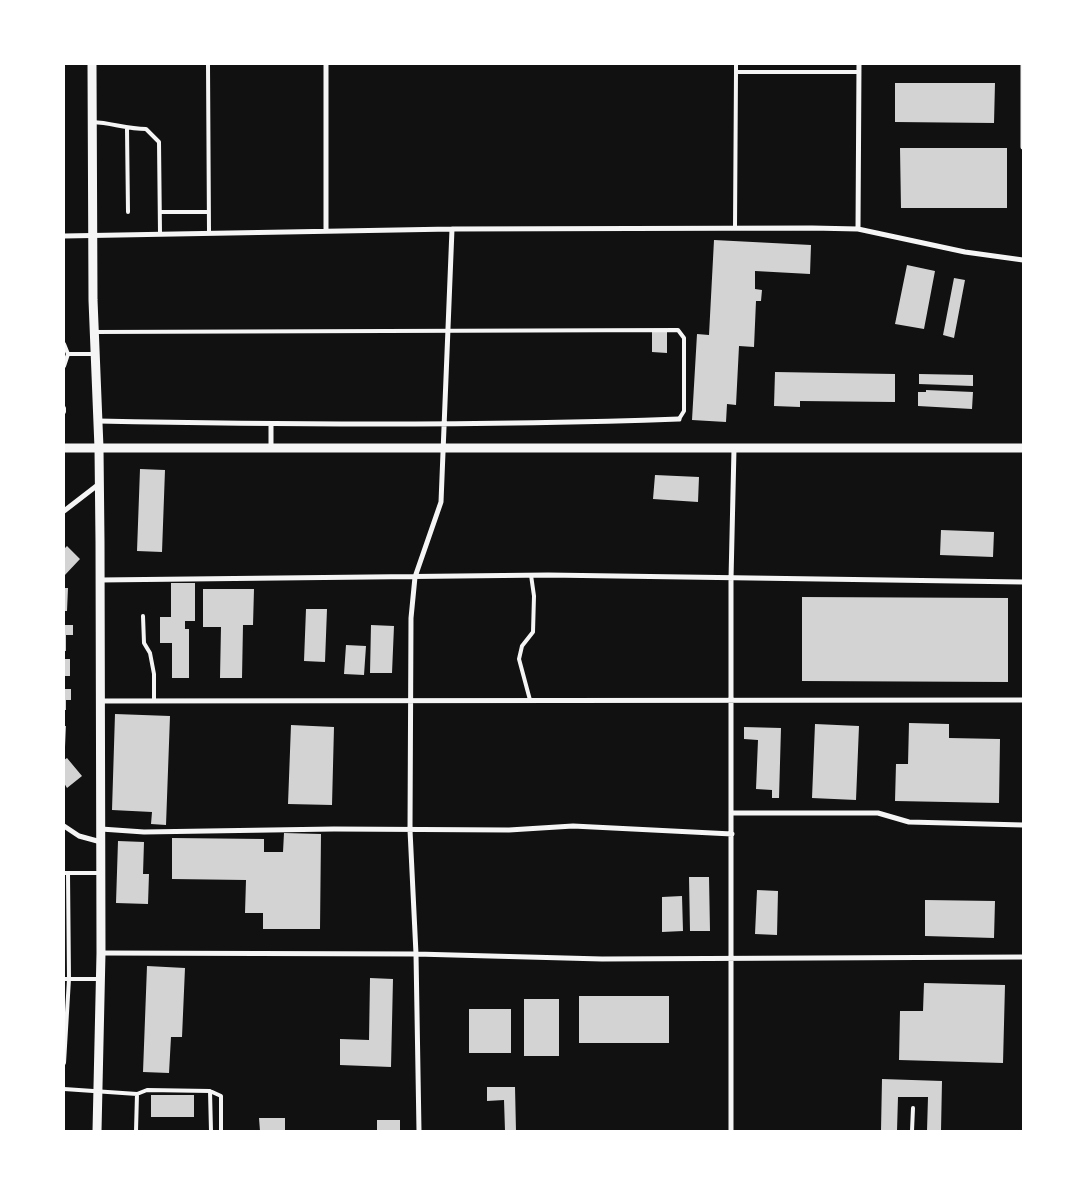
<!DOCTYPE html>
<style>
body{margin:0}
#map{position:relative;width:1087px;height:1195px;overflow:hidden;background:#111;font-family:Manrope,sans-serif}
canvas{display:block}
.frame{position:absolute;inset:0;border:65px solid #fff;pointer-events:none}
</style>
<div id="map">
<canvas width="1087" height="1195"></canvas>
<div class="frame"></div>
</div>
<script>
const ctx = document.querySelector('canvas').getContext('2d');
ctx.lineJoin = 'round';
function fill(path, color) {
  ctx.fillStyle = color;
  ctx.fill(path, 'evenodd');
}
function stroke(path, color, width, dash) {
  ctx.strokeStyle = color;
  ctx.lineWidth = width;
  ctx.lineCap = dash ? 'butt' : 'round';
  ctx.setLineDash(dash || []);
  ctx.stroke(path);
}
const building = new Path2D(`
 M895,83h100l-1,40 -99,-1z
 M900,148h107v60h-106z
 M714,240l97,5 -1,29 -55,-3v18l7,1 -1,11h-5l-2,46 -15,-1 -3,59 -9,-1 -1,18 -34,-2 5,-86 12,1z
 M907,265l28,6 -11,58 -29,-5z
 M954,278l11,2 -11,58 -11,-3z
 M652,331h15v22l-15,-1z
 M775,372l120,2v28l-95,-1v6l-26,-1z
 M919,374l54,1v11l-54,-2z
 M926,390l47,2 -1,17 -54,-3v-14h8z
 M140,469l25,1 -3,82 -25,-1z
 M655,475l44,2 -1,25 -45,-3z
 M941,530l53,2 -1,25 -53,-2z
 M67,546l13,13 -16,17v-27z
 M171,583h24v38h-10v8h4v49h-17v-35h-12v-26h11z
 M64,588h4l-1,23h-3z
 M203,589h51l-1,36h-10l-1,53h-22l1,-51h-18z
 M802,597l206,1v84l-206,-1z
 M306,609h21l-2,53 -21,-1z
 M64,625h9v10h-7v16h-2z
 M371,625l23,1 -2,47h-22z
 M346,645l20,1 -2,29 -20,-1z
 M64,659h6v17h-6z
 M64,689h7v11h-5v10h-2z
 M115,714l55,2 -4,109 -15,-1 1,-12 -40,-2z
 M909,723l40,1v14l51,1 -1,64 -104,-2 1,-37h12z
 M815,724l44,2 -3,74 -44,-2z
 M291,725l43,2 -2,78 -44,-1z
 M64,726h2l-1,21h-1z
 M744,727l37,1 -2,70h-7v-8l-16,-1 2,-49 -14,-1z
 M67,758l15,18 -15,12 -3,-5v-23z
 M284,833l37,1 -1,95h-57v-16h-18l1,-33 -74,-1v-41l92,1v13h19z
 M118,841l26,1 -1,32h6l-1,30 -32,-1z
 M689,877h20l1,54h-20z
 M757,890l21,1 -1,44 -22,-1z
 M682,896l1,35 -21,1v-35z
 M925,900l70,1 -1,37 -69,-2z
 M147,966l38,2 -3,69h-11l-2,36 -26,-1z
 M370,978l23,1 -2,88 -51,-2v-26l29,1z
 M924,983l81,2 -2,78 -104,-3 1,-49h23z
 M579,996h90v47h-90z
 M524,999h35v57h-35z
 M469,1009h42v44h-42z
 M882,1079l60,2 -1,50h-14l1,-34h-30l-1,34h-16z
 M487,1087h28l1,44h-11l-1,-31 -17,1z
 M151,1095h43v22h-43z
 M259,1118h26v13h-25z
 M377,1120h23v11h-23z`);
const service = new Path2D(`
 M208,64l1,168
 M736,72v-8
 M93,122c19,1 34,7 53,7l13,13 1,91
 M127,129l1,83
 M160,212h48
 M735,227l1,-155h123
 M94,332l584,-2 6,8v73l-5,8
 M64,344l4,10h27
 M64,366l4,-12
 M64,408v4
 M143,616l1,27 6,10 4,21v27
 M530,700l-11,-41 3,-13 11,-14 1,-36 -3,-21
 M64,873h36
 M64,979h35
 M64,1063l5,-84 -1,-106
 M64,1089l73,5 -1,37
 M210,1091l11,5v35
 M137,1094l10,-4 63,1 1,40
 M912,1131l1,-23`);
const minor = new Path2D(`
 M1023,64v83
 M858,229l1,-165
 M326,231v-167
 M64,236l388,-7 360,-1 46,1 107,23 58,8
 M98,421c194,4 388,5 581,-2
 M271,447v-22
 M64,511l35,-27
 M100,580l448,-5 475,7
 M100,701l923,-1
 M732,813h146l31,9 114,3
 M64,826l15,10 22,6
 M101,829l43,3 190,-3 175,1 64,-4 159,8
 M101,953l315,1 186,5 421,-2
 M419,1131l-3,-177 -6,-124 1,-212 4,-41 26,-75 11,-273
 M731,1131v-552l3,-130`);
const tertiary = new Path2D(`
 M92,64l1,236 6,148 1,94 1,411 -4,178
 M64,448h959`);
fill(building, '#d3d3d3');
stroke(service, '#f5f5f5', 4);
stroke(minor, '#f5f5f5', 5);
stroke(tertiary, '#f5f5f5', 9);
</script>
